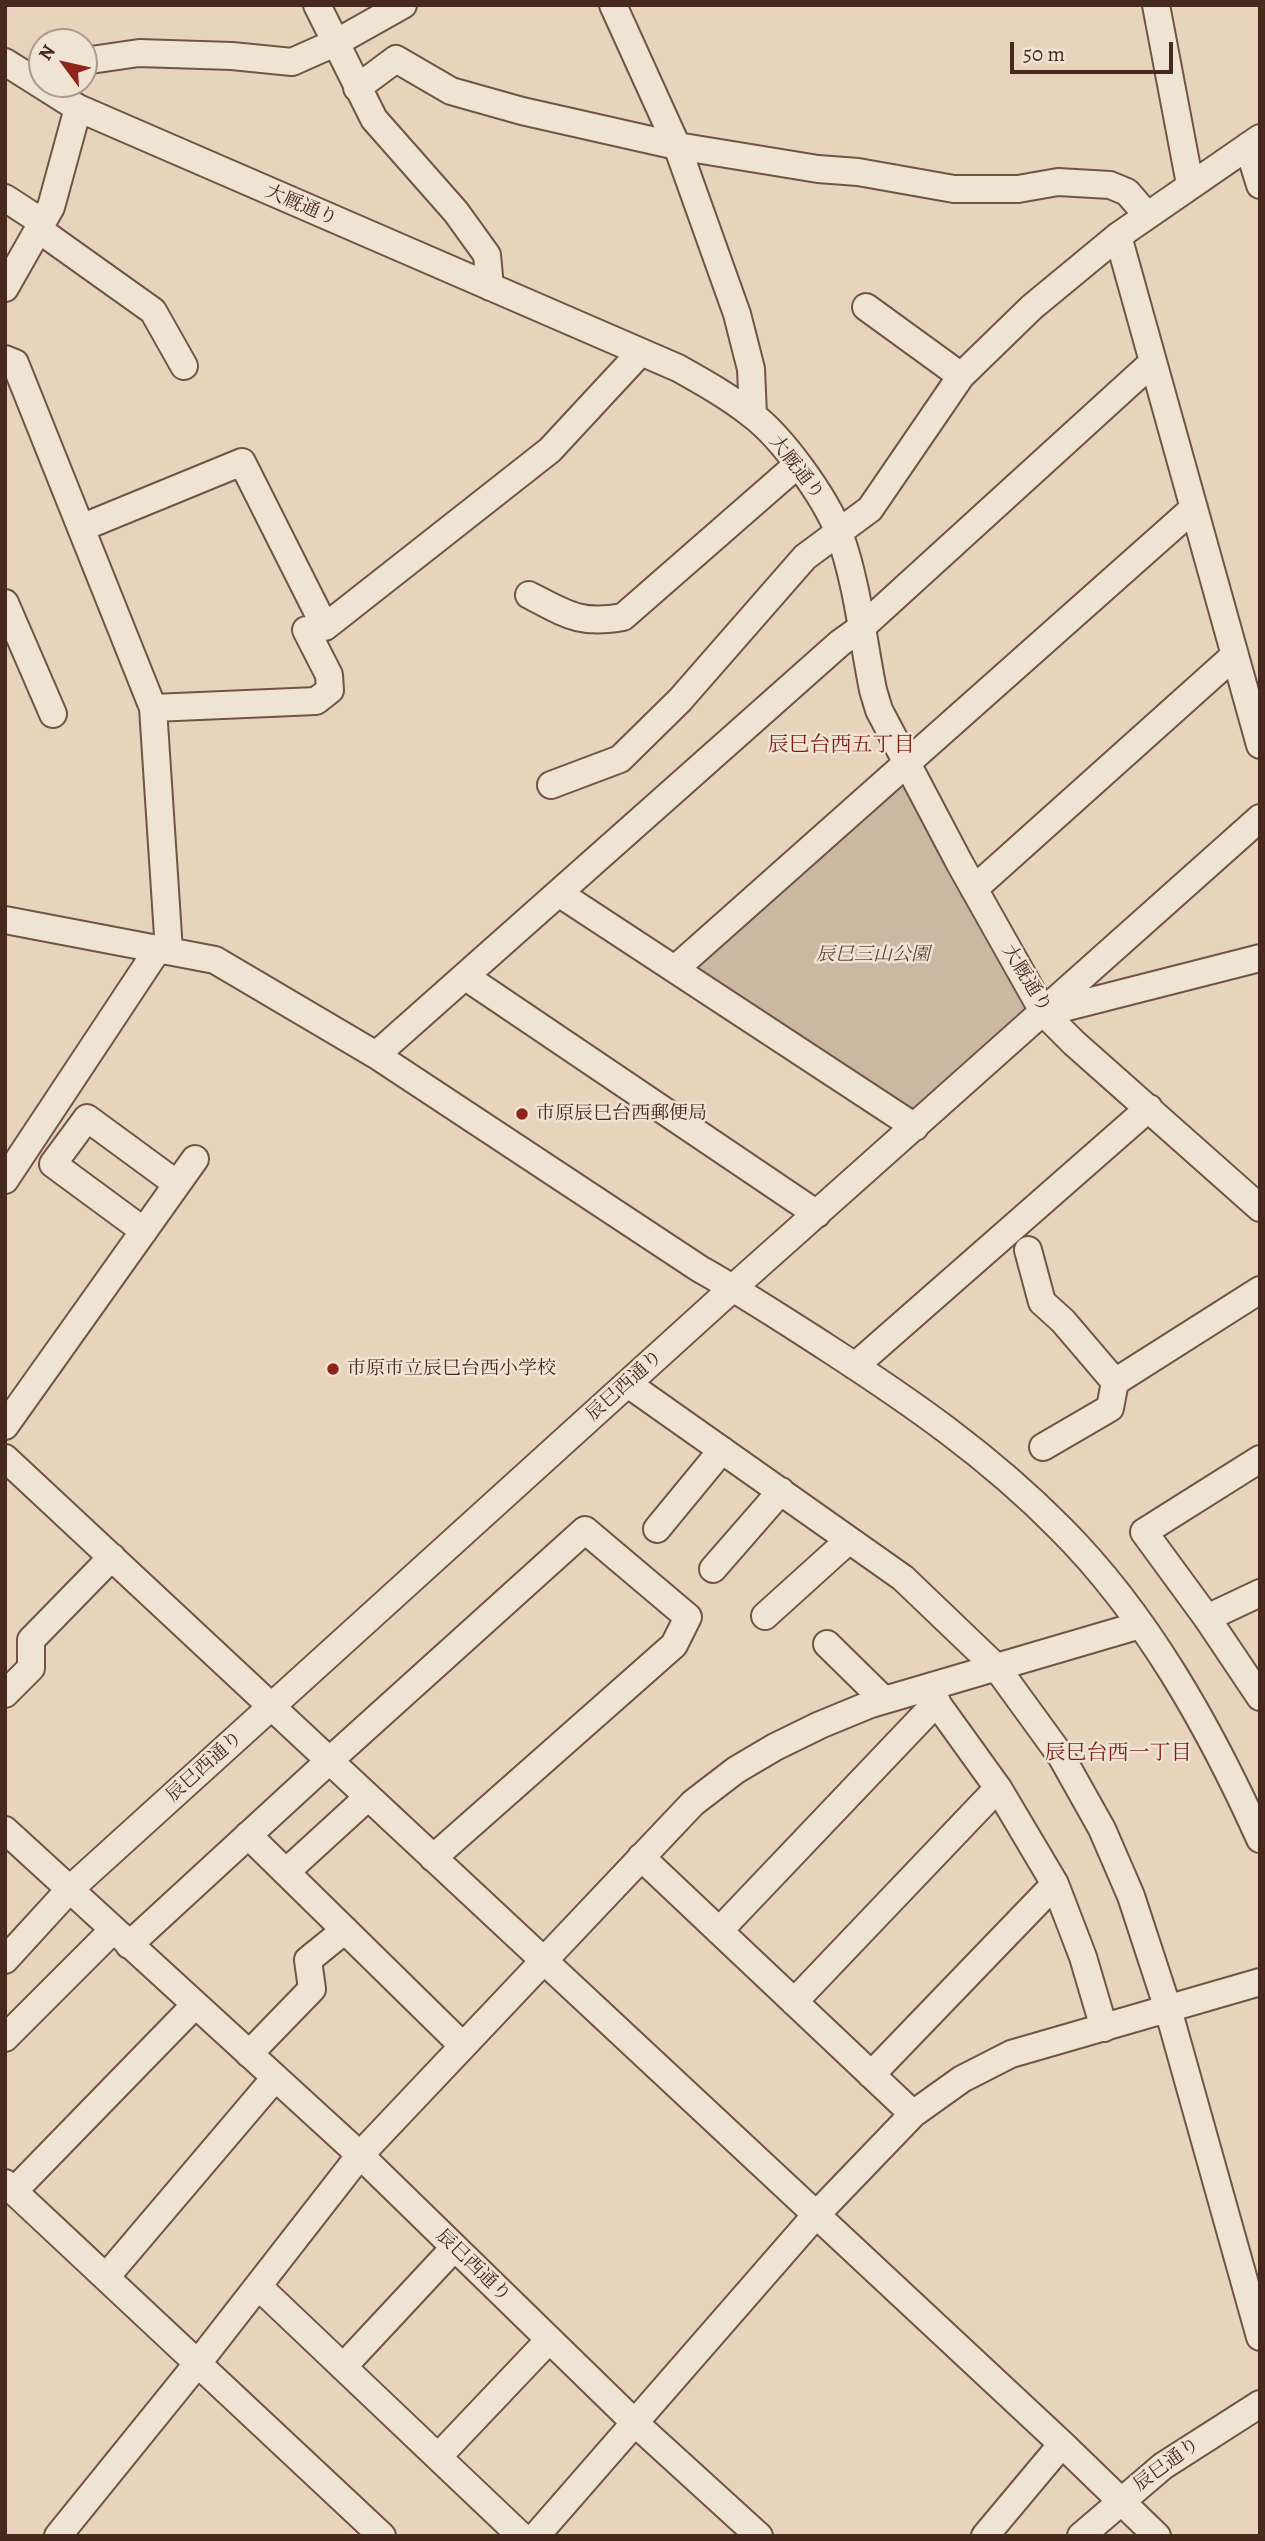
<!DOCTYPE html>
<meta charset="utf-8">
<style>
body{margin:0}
#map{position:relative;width:1265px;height:2541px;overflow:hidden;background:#e7d4bb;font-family:Alegreya,serif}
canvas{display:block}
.frame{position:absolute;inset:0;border:7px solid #482a1d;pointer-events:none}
.north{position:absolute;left:28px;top:28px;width:70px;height:70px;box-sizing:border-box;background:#efe3d3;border:2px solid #ac998a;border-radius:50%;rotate:303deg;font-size:19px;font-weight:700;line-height:28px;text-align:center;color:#482a1d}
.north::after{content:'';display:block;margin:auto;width:24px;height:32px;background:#8f2418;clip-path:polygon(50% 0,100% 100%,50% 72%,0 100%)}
.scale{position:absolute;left:1010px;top:42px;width:163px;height:32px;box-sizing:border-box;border:4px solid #482a1d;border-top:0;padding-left:9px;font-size:21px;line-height:24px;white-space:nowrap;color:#482a1d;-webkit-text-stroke:5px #efe3d3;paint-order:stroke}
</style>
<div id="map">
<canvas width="1265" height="2541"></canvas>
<div class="frame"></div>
<div class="north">N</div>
<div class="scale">50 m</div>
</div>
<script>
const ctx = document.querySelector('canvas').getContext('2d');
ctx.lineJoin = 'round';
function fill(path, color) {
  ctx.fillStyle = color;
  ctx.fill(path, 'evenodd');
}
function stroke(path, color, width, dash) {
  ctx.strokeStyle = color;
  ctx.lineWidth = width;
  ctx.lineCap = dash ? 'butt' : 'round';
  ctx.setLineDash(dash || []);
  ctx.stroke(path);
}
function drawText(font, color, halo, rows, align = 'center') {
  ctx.font = font + ' Alegreya,"Noto Serif JP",serif';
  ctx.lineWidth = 5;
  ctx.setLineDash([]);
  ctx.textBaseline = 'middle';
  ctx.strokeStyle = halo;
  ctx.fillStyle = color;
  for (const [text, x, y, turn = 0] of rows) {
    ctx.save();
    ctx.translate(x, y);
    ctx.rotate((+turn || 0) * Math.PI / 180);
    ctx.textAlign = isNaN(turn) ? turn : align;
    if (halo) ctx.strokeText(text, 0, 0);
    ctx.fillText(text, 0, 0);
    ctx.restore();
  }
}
const green = new Path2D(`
 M906,763l138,250 -129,114 -240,-158z`);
const minor = new Path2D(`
 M317,5l57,114 82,93 31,43 3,32
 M613,5l64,141 60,168 14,55 2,46
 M1156,5l34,179
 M84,61l55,-8 93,3 60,6 45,-20 66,-37
 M5,62l73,46 600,260c25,14 50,28 73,46 31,23 74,83 88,119 18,48 24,107 34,157l6,20 80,152 85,151 30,30 186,165
 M357,88l39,-29 55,32 71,20 155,35 141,23 40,3 96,17h64l40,-7 52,3 17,7 20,23
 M1248,146l12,39
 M5,198l37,24
 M38,229l115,82 31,55
 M1118,236l142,509
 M5,288l46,-81 27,-99
 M866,307l95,69
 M5,359l10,4 138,345 16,243
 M81,528l161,-66 83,165 225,-177 90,-97
 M529,595c37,19 51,30 94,22l174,-152
 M5,603l48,111
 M153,708l163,-7 14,-11 -1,-15 -23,-45
 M551,785l69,-26 60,-59 125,-143 65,-48 91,-133 71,-69 86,-71 142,-98
 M974,889l261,-234
 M560,894l355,233
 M5,920l210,40 161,95 324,214c43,24 84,51 126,78 85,55 163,109 234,181 87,87 150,200 200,311
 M675,969l519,-461
 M466,977l351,237
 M1048,1012l212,-54
 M376,1055l464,-412 21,-15 292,-266
 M5,1180l153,-231
 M144,1231l-91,-67 34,-46 90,66
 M1028,1250l14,52 21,19 52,61
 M855,1366l294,-258
 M628,1384l275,194 94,90 64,88 41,73 29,67 37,113 92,328
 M5,1426l190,-267
 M1043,1447l67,-39 5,-26 145,-92
 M5,1458l1057,986 95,92
 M1260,1459l-116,73 63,86 53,79
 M657,1529l65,-79
 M713,1569l68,-78
 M765,1616l84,-76
 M1207,1618l53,-25
 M827,1644l57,56
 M926,1688l72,100 57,96 28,73 21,71
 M5,1694l26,-26v-28l81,-83
 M5,1830l355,325 275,268 124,113
 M248,1835l215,211
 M641,1857l272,257
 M286,1872l82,-75
 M719,1931l218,-229
 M129,1945l200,-184 256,-231 103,87 -14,28 -241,213
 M5,1960l64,-70 665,-603 526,-469
 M794,2002l204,-214
 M5,2038l108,-108
 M249,2054l63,-65 -4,-29 37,-30
 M871,2075l184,-191
 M5,2183l377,353
 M14,2191l181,-186
 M106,2277l169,-199
 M258,2286l263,250
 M343,2367l111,-119
 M438,2457l111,-117
 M58,2536l140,-173 162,-208 333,-352 43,-33 39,-23 45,-22 51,-21 269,-79
 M536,2536l279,-320 98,-102 49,-35 49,-25 249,-72
 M985,2536l77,-92
 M1081,2536l82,-70 97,-62`);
const markers = [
 [522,1114,7,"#8f2418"],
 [333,1369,7,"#8f2418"]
];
const streetNames = [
 ["大厩通り",301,206,23],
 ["大厩通り",796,468,52],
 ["大厩通り",1026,979,58],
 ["辰巳西通り",625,1386,-42],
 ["辰巳西通り",205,1767,-42],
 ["辰巳西通り",473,2266,44],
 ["辰巳通り",1167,2465,-36]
];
const parkNames = [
 ["辰巳三山公園",873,955]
];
const poiNames = [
 ["市原辰巳台西郵便局",536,1114],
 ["市原市立辰巳台西小学校",347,1369]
];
const neighbourhoodNames = [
 ["辰巳台西五丁目",841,746],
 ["辰巳台西一丁目",1118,1754]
];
fill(green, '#ccb7a0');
stroke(minor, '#705444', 30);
stroke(minor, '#efe3d3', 26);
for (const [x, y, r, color] of markers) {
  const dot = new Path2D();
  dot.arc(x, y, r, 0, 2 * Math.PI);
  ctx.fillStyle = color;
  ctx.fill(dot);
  stroke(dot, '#efe3d3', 2.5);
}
drawText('19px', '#482a1d', '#efe3d3', streetNames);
drawText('italic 19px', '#624637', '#efe3d3', parkNames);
drawText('19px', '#482a1d', '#efe3d3', poiNames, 'left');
drawText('21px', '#7a1f14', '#efe3d3', neighbourhoodNames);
</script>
